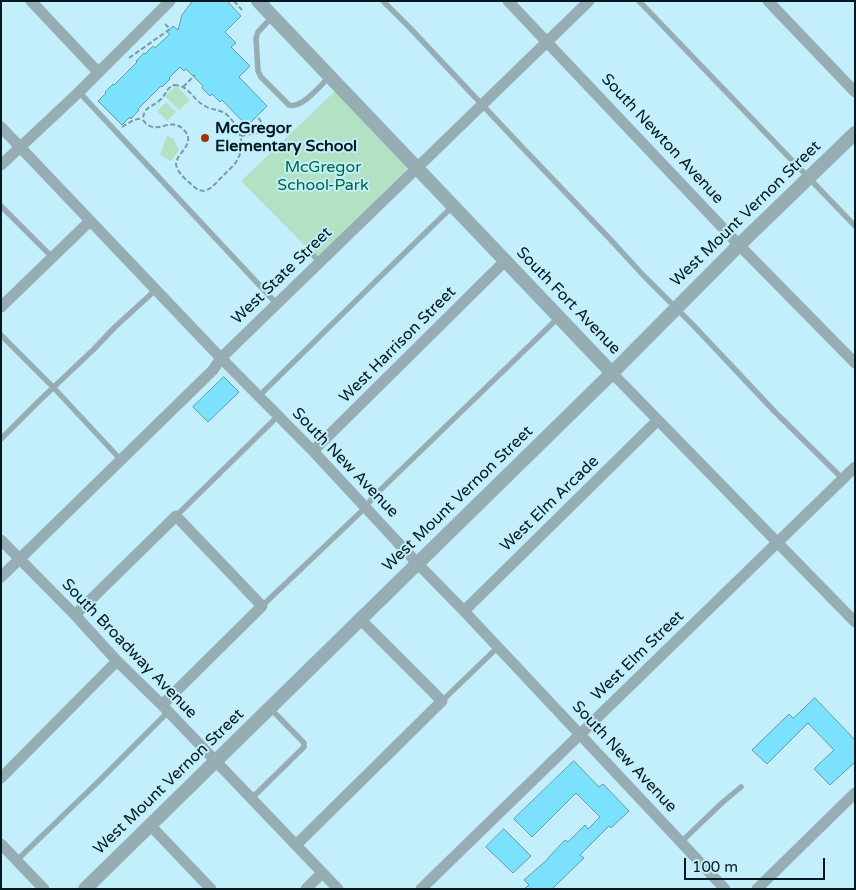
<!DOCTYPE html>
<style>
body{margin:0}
#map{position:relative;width:856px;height:890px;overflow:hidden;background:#c3effc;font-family:"Varela Round",sans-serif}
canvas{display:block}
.frame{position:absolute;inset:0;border:2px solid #03191f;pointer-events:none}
.scale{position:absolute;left:684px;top:858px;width:141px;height:22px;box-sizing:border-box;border:2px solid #03191f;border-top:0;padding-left:6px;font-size:15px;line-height:18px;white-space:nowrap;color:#03191f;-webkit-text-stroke:4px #c3effc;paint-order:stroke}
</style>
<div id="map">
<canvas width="856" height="890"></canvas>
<div class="frame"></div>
<div class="scale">100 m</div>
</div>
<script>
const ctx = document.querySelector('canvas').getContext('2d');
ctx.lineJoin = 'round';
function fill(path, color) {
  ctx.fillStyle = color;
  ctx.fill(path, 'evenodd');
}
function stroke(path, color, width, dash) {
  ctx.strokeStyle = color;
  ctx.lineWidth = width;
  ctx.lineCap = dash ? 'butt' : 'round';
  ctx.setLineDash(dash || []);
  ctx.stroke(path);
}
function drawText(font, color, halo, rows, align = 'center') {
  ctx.font = font + ' "Varela Round",sans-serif';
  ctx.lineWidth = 4;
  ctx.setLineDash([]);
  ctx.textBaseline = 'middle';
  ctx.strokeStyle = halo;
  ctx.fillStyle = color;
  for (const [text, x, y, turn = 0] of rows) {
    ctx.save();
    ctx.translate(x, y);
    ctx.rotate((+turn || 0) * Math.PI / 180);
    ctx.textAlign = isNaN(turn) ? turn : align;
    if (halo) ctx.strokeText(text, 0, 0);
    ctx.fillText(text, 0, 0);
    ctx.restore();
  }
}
const green = new Path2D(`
 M175,87h3l12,13 -11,10 -14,-14z
 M335,91l71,74 1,3 -1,2 -89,88 -76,-77z
 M166,102l10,10 -9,9 -10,-10z
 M167,136l6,2 6,12 -8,11 -11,-6z`);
const building = new Path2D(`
 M193,1h34l14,15 -16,16 11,11 -5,4 19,19 -11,11 28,29 -20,20 -25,-26 -2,2 -8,-8 -2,2 -8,-8 1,-2 -17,-17 -2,2 -4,-4 -11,11 1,1 -8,8 -1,-1 -23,23 1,1 -8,9 -1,-2 -8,8 -24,-24 8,-8 -1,-1 8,-8 1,1 23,-23 -1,-1 8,-8 1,1 8,-8 2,2 15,-14 -3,-2 6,-6 5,4 4,-15z
 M224,377l15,15 -31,30 -15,-15z
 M815,698l40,42v22l-25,23 -16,-16 20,-19 -26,-27 -41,41 -15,-14 37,-36 4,4z
 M574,761l25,26 4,-3 26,27 -18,17 -2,-2 -29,29 4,3 -32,31h-28l5,-4 -5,-5 24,-21v-1l17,-18 3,2 17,-17 3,4 12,-12 -24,-24 -44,44 -18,-18z
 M504,829l27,27 -18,17 -27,-26z`);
const path = new Path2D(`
 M234,1l8,9
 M129,58l41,-29 -5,-5
 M174,85c15,0 19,15 31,21 6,4 14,3 21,8 14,12 21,31 10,48 -3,5 -9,9 -13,14 -5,4 -11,13 -17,14 -6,2 -10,-1 -14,-5 -6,-5 -15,-13 -16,-21 0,-11 21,-20 8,-34 -14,-15 -28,8 -41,-10 0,-14 10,-13 17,-20 7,-6 5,-11 14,-15z
 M183,87l12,-12
 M122,127l12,-7 8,-2
 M241,136l15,-3 5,-2 1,-8 -5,-7`);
const service = new Path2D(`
 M383,1l28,28 109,116 90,94 33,36 50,50 82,87 68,67
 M639,1l216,225
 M273,16l-15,16 -2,6 2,33 3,6 28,28c13,4 32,-20 41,-29
 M79,92l198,212
 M1,206l51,51
 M310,252l10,10
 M1,335l52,52 68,73
 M259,396l123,-121 71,-69
 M1,439l37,-37 55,-52 22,-23 35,-32 5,-6
 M176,516l102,-100
 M262,606l103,-98 9,-12 185,-179
 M442,701l56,-54
 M251,799l53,-52v-4l-34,-35
 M681,842l42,-40 18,-15
 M17,860l82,-79 69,-69`);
const minor = new Path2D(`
 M31,1l67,71
 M508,1l231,244 116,118
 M768,1l87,91
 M1,127l216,227 96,97 104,112 47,48 261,278
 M1,165l78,-73 91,-91
 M1,307l89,-86
 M612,373l243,249
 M313,451l192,-190
 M1,540l74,75 42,46 45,44 176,184
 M1,577l212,-207 8,-12 368,-357
 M464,611l194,-191
 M75,615l101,-99 86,90 -100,99
 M1,778l116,-117
 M150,825l61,64
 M1,844l43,45
 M296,845l146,-144 -82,-82
 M306,889l16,-16
 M421,889l434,-422
 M757,889l98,-96`);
const tertiary = new Path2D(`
 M258,1l354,372
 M85,889l527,-516 127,-128 116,-112`);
const markers = [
 [205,138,5,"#9b3510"]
];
const poiNames = [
 ["McGregor",215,129],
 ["Elementary School",215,147]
];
const streetNames = [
 ["South Newton Avenue",662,139,47],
 ["West Mount Vernon Street",746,214,-44],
 ["West State Street",282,276,-44],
 ["South Fort Avenue",568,301,46],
 ["West Harrison Street",398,345,-45],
 ["South New Avenue",345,463,46],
 ["West Mount Vernon Street",458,499,-44],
 ["West Elm Arcade",550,504,-44],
 ["South Broadway Avenue",129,649,46],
 ["West Elm Street",638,656,-44],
 ["South New Avenue",624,757,47],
 ["West Mount Vernon Street",169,782,-44]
];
const parkNames = [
 ["McGregor",323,168],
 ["School-Park",323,186]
];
fill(green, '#b1e2c4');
fill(building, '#7ce1fd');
stroke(building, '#6398a7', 1);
stroke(path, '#789ba5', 2, [5, 2.5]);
stroke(service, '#96adb4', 5.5);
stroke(minor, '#96adb4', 11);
stroke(tertiary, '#96adb4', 14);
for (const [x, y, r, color] of markers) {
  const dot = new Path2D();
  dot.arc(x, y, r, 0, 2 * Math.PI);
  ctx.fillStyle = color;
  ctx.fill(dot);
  stroke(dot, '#c3effc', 2);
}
drawText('bold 16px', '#03191f', '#c3effc', poiNames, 'left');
drawText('16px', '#03191f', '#c3effc', streetNames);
drawText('16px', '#00663e', '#c3effc', parkNames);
</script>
